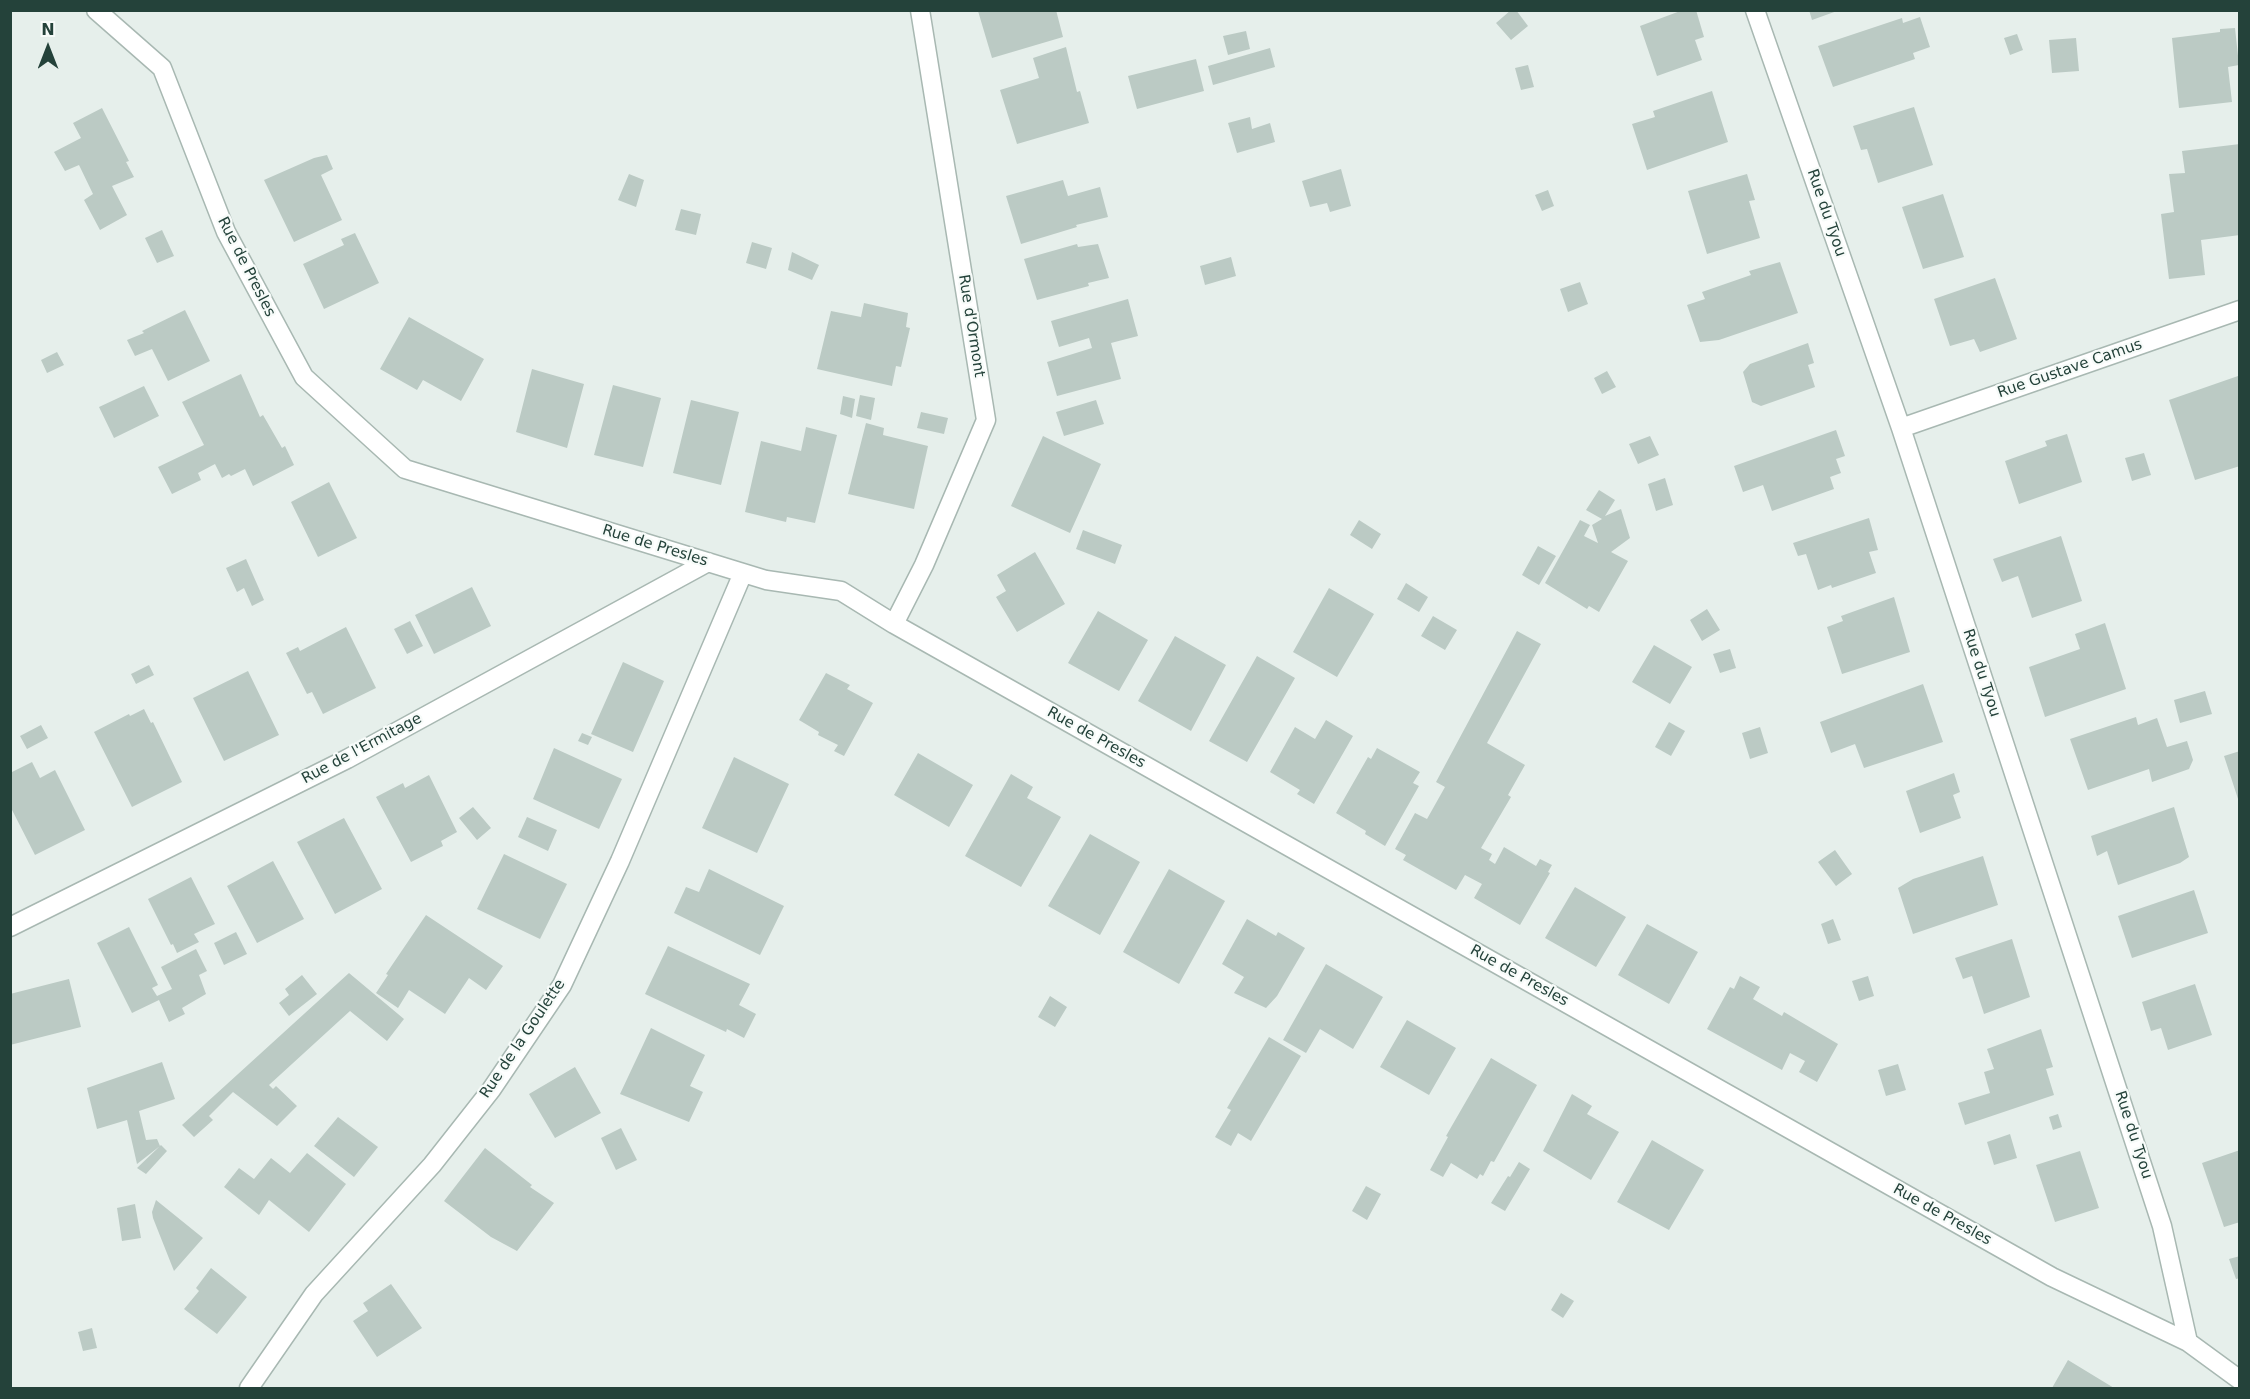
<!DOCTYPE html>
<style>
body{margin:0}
#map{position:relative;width:2250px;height:1399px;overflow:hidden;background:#e6efeb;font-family:"DejaVu Sans",sans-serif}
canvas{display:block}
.frame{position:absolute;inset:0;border:12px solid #24423a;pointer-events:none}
.north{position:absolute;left:18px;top:18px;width:60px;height:60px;-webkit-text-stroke:4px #f7fbf9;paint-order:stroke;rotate:0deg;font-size:16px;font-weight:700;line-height:24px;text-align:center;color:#24423a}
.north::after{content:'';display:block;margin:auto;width:21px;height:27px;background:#24423a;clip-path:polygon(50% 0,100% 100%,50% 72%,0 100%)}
</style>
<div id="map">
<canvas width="2250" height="1399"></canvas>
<div class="frame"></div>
<div class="north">N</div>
</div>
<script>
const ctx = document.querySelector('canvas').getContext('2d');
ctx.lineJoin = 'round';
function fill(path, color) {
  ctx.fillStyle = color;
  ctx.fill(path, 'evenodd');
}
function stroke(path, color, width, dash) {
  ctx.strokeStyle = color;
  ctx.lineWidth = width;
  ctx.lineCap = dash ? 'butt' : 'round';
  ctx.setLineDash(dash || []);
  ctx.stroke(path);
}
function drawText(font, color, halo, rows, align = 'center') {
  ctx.font = font + ' "DejaVu Sans",sans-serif';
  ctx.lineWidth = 4.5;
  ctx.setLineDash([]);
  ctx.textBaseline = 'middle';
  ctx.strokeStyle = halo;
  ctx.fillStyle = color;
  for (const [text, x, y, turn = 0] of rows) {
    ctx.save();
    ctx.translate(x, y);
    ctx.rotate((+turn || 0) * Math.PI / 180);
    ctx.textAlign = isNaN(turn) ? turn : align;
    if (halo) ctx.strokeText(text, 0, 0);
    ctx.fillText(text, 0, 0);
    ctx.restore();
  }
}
const building = new Path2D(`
 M981,10h75l7,27 -71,21 -14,-47z
 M1511,10h5l12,16 -17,14 -15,-17z
 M1683,10h13l8,27 -9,3 7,20 -45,16 -17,-50z
 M1809,10h28v1l-25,9z
 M1920,17l10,30 -17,6 2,6 -82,28 -15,-41 84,-28 1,5z
 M2235,28l4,37 -11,2 4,35 -53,6 -7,-70 48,-6v-3z
 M1246,31l4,18 -22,6 -5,-19z
 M2017,34l6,16 -13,5 -6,-17z
 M2076,38l3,33 -27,2 -3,-33z
 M1066,47l11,45 3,-1 9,32 -72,21 -17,-54 39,-12 -6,-20z
 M1270,48l5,19 -62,18 -5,-19z
 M1196,59l8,32 -67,18 -9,-33z
 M1528,65l6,22 -13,3 -6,-22z
 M1712,91l16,51 -81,28 -15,-46 23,-7 -2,-6z
 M1914,107l19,58 -55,18 -11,-34 -6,1 -8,-24z
 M102,108l27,53 -3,1 8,15 -22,9 15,29 -27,15 -16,-30 9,-6 -14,-29 -14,6 -11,-19 27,-14 -8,-15z
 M1250,117l2,12 18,-6 5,19 -38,11 -9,-30z
 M2240,144v91l-39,5 4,35 -36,4 -8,-65 13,-2 -5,-38 16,-1 -3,-22z
 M327,155l6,14 -12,6 21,45 -48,22 -30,-62 50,-22z
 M1341,169l10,37 -21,6 -3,-9 -17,4 -8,-26z
 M629,174l15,6 -8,27 -18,-7z
 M1747,174l8,26 -6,1 11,37 -53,16 -19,-63z
 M1063,180l5,16 32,-9 8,30 -32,8 1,2 -56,17 -15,-48z
 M1548,190l6,16 -12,5 -7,-16z
 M1943,194l21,63 -41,12 -21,-62z
 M681,209l20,5 -5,21 -21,-5z
 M162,230l12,26 -17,7 -12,-25z
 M355,233l24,50 -55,26 -21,-45 41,-19 -3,-6z
 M752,242l20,6 -6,21 -20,-6z
 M1077,244l1,3 20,-3 11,34 -21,5 1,3 -52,14 -13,-41z
 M792,252l27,13 -7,15 -24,-10z
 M1231,257l5,19 -31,9 -5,-19z
 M1780,262l18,51 -79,27 -19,2 -13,-37 18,-6 -3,-7 49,-17 -2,-4z
 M1995,278l22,61 -37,13 -6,-13 -24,7 -16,-47z
 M1580,282l8,22 -20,8 -8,-23z
 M1128,299l10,37 -27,7 10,36 -64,17 -10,-34 45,-14 -3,-10 -30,9 -8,-26z
 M864,303l44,10 -2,14 4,1 -9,39 -5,-1 -4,20 -75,-17 14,-58 30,6z
 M185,310l25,51 -42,20 -16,-32 -17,7 -8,-16 17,-7 -2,-2z
 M409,317l75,42 -23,42 -38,-21 -6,10 -37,-21z
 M1808,343l6,20 -6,2 7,22 -54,19 -9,-4 -9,-30 7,-8z
 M57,352l7,13 -17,8 -6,-13z
 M532,369l52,15 -17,64 -51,-16z
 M1607,371l9,16 -14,7 -8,-16z
 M241,374l19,43 3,-2 19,33 3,-2 9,19 -41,21 -8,-17 -14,7 -2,-2 -7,4 -7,-14 -17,9 3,7 -29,14 -14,-27 46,-22 -22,-43z
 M2238,376l2,5v85l-45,14 -26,-80z
 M613,385l48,13 -18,69 -49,-12z
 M144,386l15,30 -45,22 -15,-31z
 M860,395l15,3 -4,22 -15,-4z
 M843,396l12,3 -3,19 -12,-4z
 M691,400l48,12 -18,73 -48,-12z
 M1096,400l8,24 -40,12 -8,-24z
 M921,412l27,6 -4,16 -27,-6z
 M866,423l18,5 -1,7 45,11 -14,63 -66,-15z
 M806,427l31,8 -22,88 -28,-6 -1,5 -41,-10 16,-71 40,10z
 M1836,430l9,26 -9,3 5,14 -11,4 4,12 -62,22 -9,-26 -20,7 -9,-26z
 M2067,434l15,48 -63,22 -14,-43 42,-15 -2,-5z
 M1043,436l58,28 -31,69 -59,-27z
 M1650,436l9,19 -21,9 -9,-20z
 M2144,453l7,22 -19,6 -7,-23z
 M1665,478l8,27 -17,6 -8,-27z
 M329,482l28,56 -39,19 -27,-55z
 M1599,490l16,10 -10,16 16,-7 9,29 -19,14 17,9 -29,51 -10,-6 -2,3 -42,-26 35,-63 10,5 -6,11 14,7 -6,-18 10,-6 -16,-9z
 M1869,518l9,32 -9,2 7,21 -44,15 -1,-3 -13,5 -12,-36 -8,2 -5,-13z
 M1359,520l22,14 -9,15 -22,-14z
 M1083,530l39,15 -7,19 -39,-15z
 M2061,536l21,65 -50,17 -14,-42 -16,6 -9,-23z
 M1538,546l18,10 -17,29 -17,-10z
 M1035,552l30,52 -48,28 -21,-35 10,-6 -9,-16z
 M246,559l18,41 -12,6 -8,-18 -7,4 -11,-24z
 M1406,583l22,14 -9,15 -22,-13z
 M472,587l19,39 -57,28 -19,-39z
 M1329,588l45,26 -37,63 -44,-25z
 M1894,597l16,55 -68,22 -15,-47 16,-6 -2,-5z
 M1707,609l13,21 -18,11 -12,-21z
 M1098,611l50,29 -29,51 -51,-28z
 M1433,616l24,14 -12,20 -24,-14z
 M410,621l13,25 -16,8 -13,-25z
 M2105,623l21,66 -81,28 -16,-50 51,-18 -5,-15z
 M346,627l30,61 -53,26 -11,-22 -5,2 -21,-41 12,-6 2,4z
 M1517,631l24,13 -54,99 38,22 -17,30 3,2 -30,51 11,6 -3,6 6,4 9,-17 32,19 4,-7 12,6 -4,7 2,1 -30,52 -46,-27 8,-14 -17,-9 -9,15 -53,-30 3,-5 -11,-6 20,-36 12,6 18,-32 -9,-5z
 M1175,636l51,29 -35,66 -53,-30z
 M1654,645l38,22 -22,37 -38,-22z
 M1730,649l6,19 -16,5 -7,-19z
 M1257,656l38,22 -48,84 -38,-21z
 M623,662l41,19 -31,71 -42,-18z
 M149,665l5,10 -18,9 -5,-10z
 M248,671l31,64 -55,26 -31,-63z
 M826,673l24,12 -3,4 26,14 -29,53 -10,-5 4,-6 -20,-10 1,-3 -20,-12z
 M1923,684l20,58 -79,26 -9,-24 -24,9 -11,-31z
 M2205,691l7,23 -32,9 -6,-23z
 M144,709l7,14 2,-1 29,60 -50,25 -38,-75 35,-18 1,2z
 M2136,717l2,8 19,-7 10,29 20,-6 6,19 -4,9 -37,13 -3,-13 -61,21 -18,-51z
 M1326,720l27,16 -39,68 -17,-10 3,-4 -30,-18 25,-45 20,12z
 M1669,722l16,9 -14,25 -16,-9z
 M41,725l7,13 -21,11 -7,-13z
 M1760,727l8,26 -18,6 -8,-26z
 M582,733l10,4 -4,8 -10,-4z
 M554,748l68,31 -23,50 -66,-30z
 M1377,748l43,24 -7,11 6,3 -34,60 -20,-12 1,-3 -30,-18 32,-56 3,2z
 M2240,751v51h-1l-15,-46z
 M918,753l55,32 -24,42 -55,-32z
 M734,757l55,27 -32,69 -55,-25z
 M32,762l8,16 15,-8 30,60 -50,25 -25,-49v-33z
 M1954,773l6,19 -7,3 8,23 -41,15 -14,-42z
 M1011,774l22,13 -6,11 34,19 -40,70 -56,-31z
 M429,775l28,57 -16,9 2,5 -32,16 -35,-65 27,-14 2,5z
 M473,807l18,21 -14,12 -18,-22z
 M2174,807l15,50 -9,6 -62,22 -11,-34 -10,5 -6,-20z
 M527,817l30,13 -9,21 -30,-14z
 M344,818l38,71 -47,25 -38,-72z
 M1090,834l50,28 -40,73 -52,-29z
 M1835,850l17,24 -16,12 -18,-24z
 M504,854l63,30 -27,55 -63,-30z
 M1983,856l15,49 -85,29 -15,-46 15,-9z
 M273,861l31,58 -47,24 -30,-57z
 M709,869l75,37 -24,49 -86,-42 12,-26 13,5z
 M1169,869l56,32 -46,83 -56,-32z
 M191,877l24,47 -21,10 5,8 -22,11 -4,-9 -2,1 -23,-46z
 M1575,887l51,30 -30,50 -51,-29z
 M2194,890l14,43 -76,25 -14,-42z
 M426,915l77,51 -17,24 -17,-12 -24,36 -36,-24 -11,18 -22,-15 12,-18 -2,-1z
 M1247,919l29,17 2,-4 27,16 -28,48 -11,12 -32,-15 10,-16 -22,-13z
 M1833,919l8,21 -13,4 -7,-20z
 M1647,924l51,28 -29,52 -51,-29z
 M129,927l29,58 -6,3 5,8 15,-7 -11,-22 35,-18 11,22 -8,4 7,19 -24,14 3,6 -16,8 -10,-22 -27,13 -35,-70z
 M236,932l11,22 -23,11 -10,-22z
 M2012,939l18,58 -46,17 -12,-38 -9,3 -8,-21z
 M668,946l82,38 -11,21 17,9 -12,24 -17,-9 -1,3 -81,-38z
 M1326,964l57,33 -30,52 -33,-20 -14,24 -23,-13z
 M349,973l55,46 -17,22 -37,-30 -81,74 4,4 3,-3 21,20 -20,20 -44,-34 -24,24 4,4 -19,17 -12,-12z
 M302,975l15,19 -28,22 -10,-13 10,-8 -4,-6z
 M1740,976l20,11 -7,12 29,17 2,-4 54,32 -21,38 -18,-10 6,-11 -15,-8 -8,17 -75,-41 23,-42 4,2z
 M1868,976l6,20 -15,5 -7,-20z
 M69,979l12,48 -71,18v-51z
 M2195,984l17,51 -44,15 -7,-22 -10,3 -9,-29z
 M1050,996l17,11 -12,20 -17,-10z
 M1407,1020l49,28 -27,47 -49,-28z
 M651,1028l54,27 -15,31 13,6 -14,30 -69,-28z
 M2041,1029l12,38 -7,2 8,26 -89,30 -7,-22 32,-10 -6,-21 10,-3 -7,-20z
 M1269,1037l32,19 -50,85 -13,-8 -7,13 -16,-9 16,-27 -4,-2z
 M1491,1058l46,27 -43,77 -3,-1 -8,15 -3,-2 -3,5 -26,-16 -8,14 -13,-7 18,-33 -2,-1z
 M162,1062l13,37 -36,12 7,29 11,-1 3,7 -23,18 -10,-44 -30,9 -10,-41z
 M1898,1064l8,26 -20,6 -8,-26z
 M575,1067l26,46 -46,25 -26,-44z
 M1572,1094l20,12 -5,8 32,18 -28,48 -48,-29z
 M2058,1114l4,13 -9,3 -4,-13z
 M338,1117l40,30 -24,30 -40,-31z
 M621,1128l16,32 -21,10 -15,-32z
 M2010,1134l7,24 -23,7 -7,-23z
 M1652,1140l52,30 -35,60 -52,-28z
 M161,1145l6,6 -21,23 -9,-6z
 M485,1148l47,37 -2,2 24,16 -37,48 -26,-14 -47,-36z
 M2240,1150v72l-16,5 -22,-64z
 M2080,1151l19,57 -44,14 -19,-57z
 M307,1153l39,31 -37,48 -40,-32 -10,15 -35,-28 15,-19 15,11 17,-21 19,15z
 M1519,1162l11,7 -25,42 -14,-8 17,-27 2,1z
 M1366,1186l15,8 -14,26 -15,-9z
 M156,1200l47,38 -29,33 -21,-53 -1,-6z
 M135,1204l6,34 -19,3 -5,-33z
 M2240,1256v22l-4,1 -7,-20z
 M211,1268l36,29 -30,37 -33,-25 15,-18 -3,-3z
 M391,1284l31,44 -45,29 -24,-36 15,-10 -5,-8z
 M1561,1293l13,8 -11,17 -12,-8z
 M92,1328l5,20 -14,3 -5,-19z
 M2068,1360l46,28h-62z`);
const minor = new Path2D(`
 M96,10l66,58 64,164 78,145 101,92 361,111 75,11 53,33 1158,653 136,65 52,38
 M1755,10l146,418 261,798 26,116
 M1901,428l339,-118
 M894,624l30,-59 62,-145 -66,-410
 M10,927l337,-168 361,-197
 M249,1388l65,-94 118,-129 59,-75 71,-105 58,-124 123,-288`);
const streetNames = [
 ["Rue du Tyou",1826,213,71],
 ["Rue de Presles",246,267,63],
 ["Rue d'Ormont",971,326,81],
 ["Rue Gustave Camus",2070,369,-19],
 ["Rue de Presles",655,546,17],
 ["Rue du Tyou",1981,673,72],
 ["Rue de Presles",1096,738,29],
 ["Rue de l'Ermitage",362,749,-28],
 ["Rue de Presles",1519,976,29],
 ["Rue de la Goulette",523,1039,-56],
 ["Rue du Tyou",2133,1135,72],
 ["Rue de Presles",1942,1215,29]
];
fill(building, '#bbcac4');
stroke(minor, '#a8b8b2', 21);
stroke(minor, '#fff', 18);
drawText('15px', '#24423a', '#f7fbf9', streetNames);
</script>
